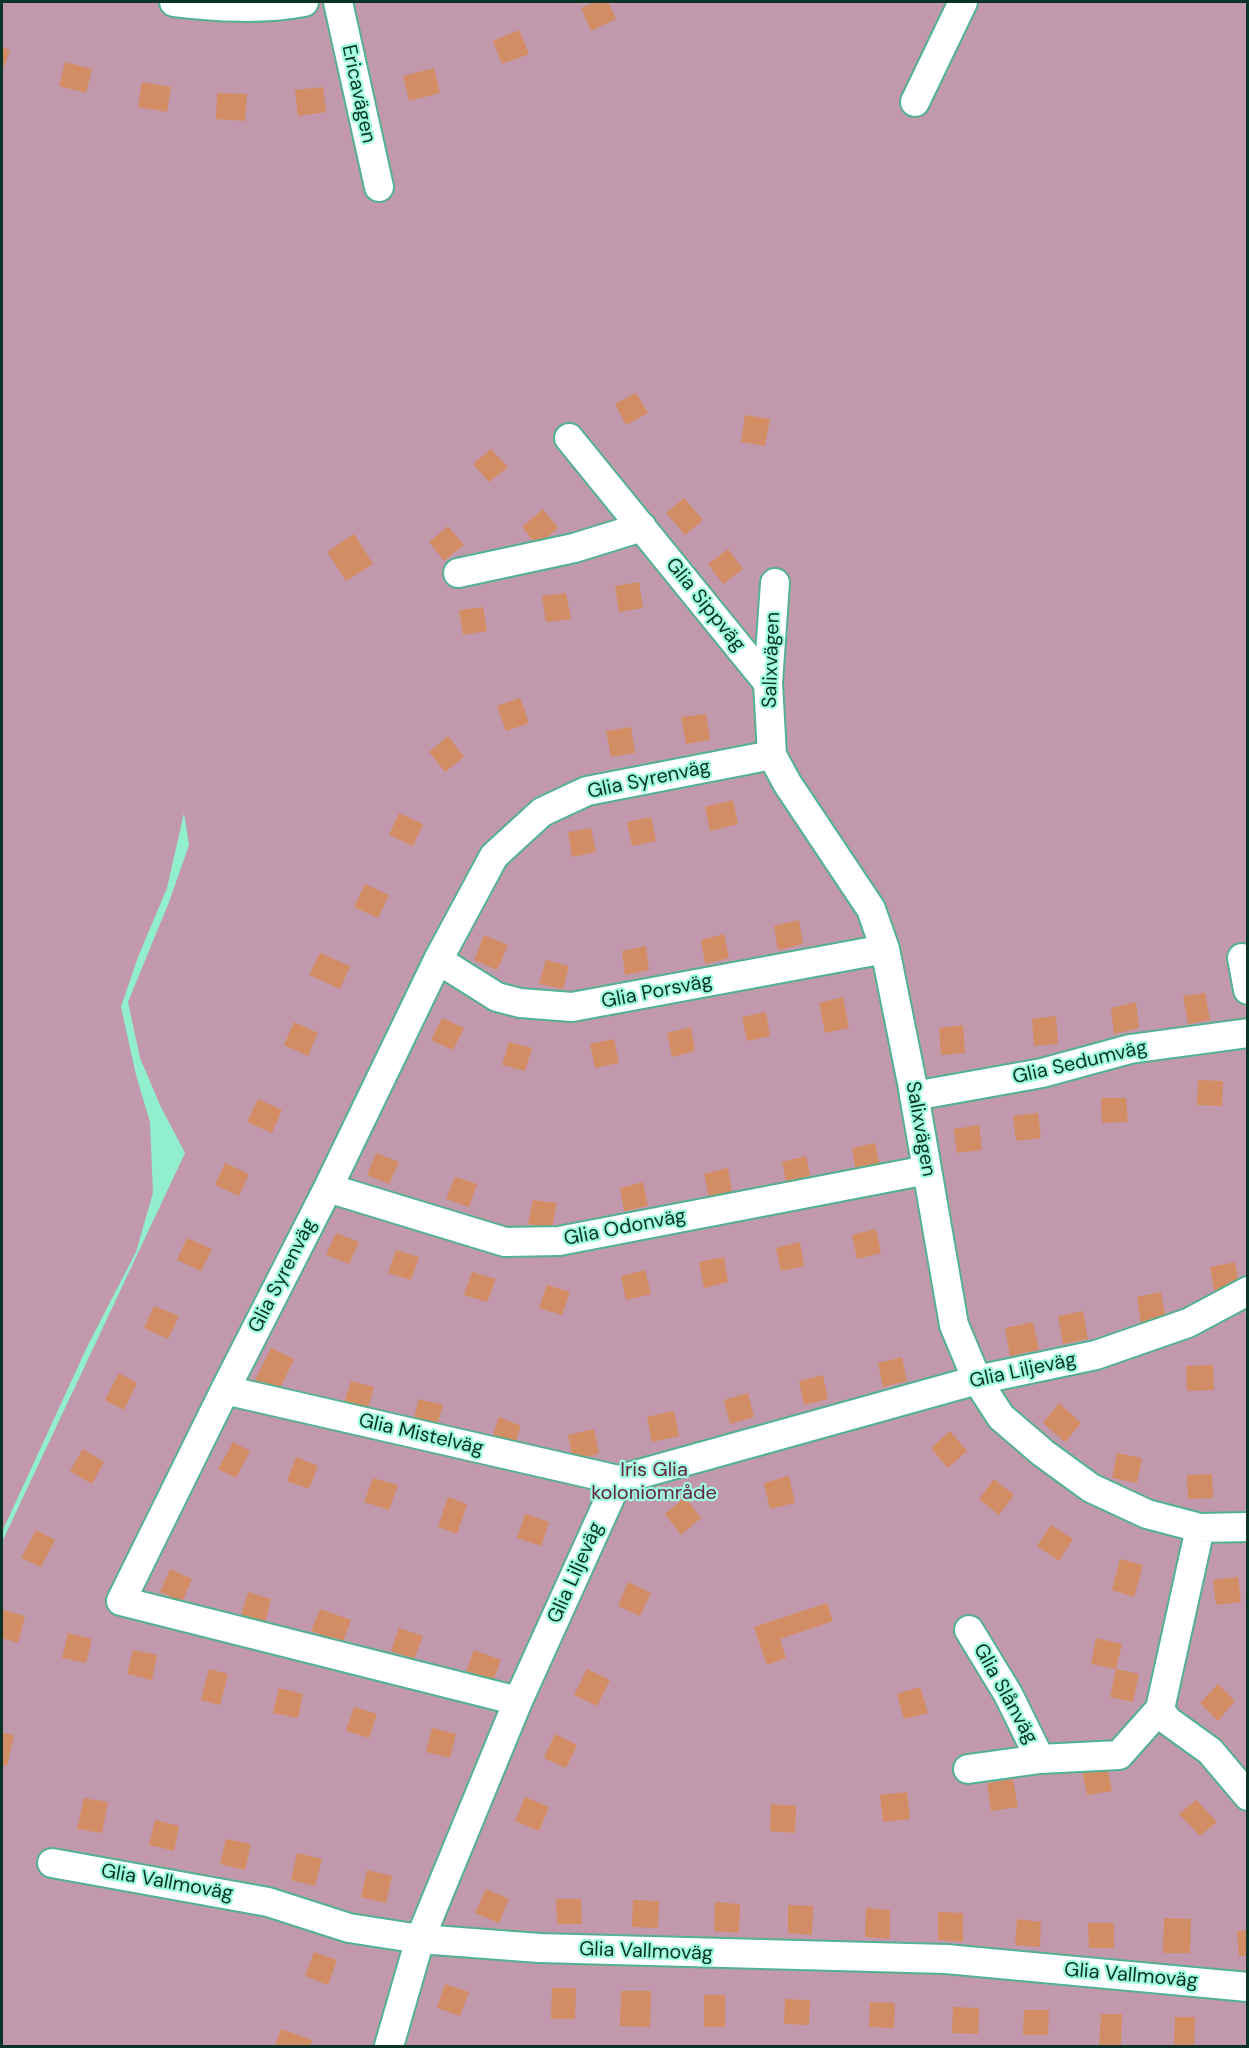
<!DOCTYPE html>
<meta charset="utf-8">
<style>
body{margin:0}
#map{position:relative;width:1249px;height:2048px;overflow:hidden;background:#91efce;font-family:"DM Sans",sans-serif}
canvas{display:block}
.frame{position:absolute;inset:0;border:3px solid #093327;pointer-events:none}
</style>
<div id="map">
<canvas width="1249" height="2048"></canvas>
<div class="frame"></div>
</div>
<script>
const ctx = document.querySelector('canvas').getContext('2d');
ctx.lineJoin = 'round';
function fill(path, color) {
  ctx.fillStyle = color;
  ctx.fill(path, 'evenodd');
}
function stroke(path, color, width, dash) {
  ctx.strokeStyle = color;
  ctx.lineWidth = width;
  ctx.lineCap = dash ? 'butt' : 'round';
  ctx.setLineDash(dash || []);
  ctx.stroke(path);
}
function drawText(font, color, halo, rows, align = 'center') {
  ctx.font = font + ' "DM Sans",sans-serif';
  ctx.lineWidth = 4.5;
  ctx.setLineDash([]);
  ctx.textBaseline = 'middle';
  ctx.strokeStyle = halo;
  ctx.fillStyle = color;
  for (const [text, x, y, turn = 0] of rows) {
    ctx.save();
    ctx.translate(x, y);
    ctx.rotate((+turn || 0) * Math.PI / 180);
    ctx.textAlign = isNaN(turn) ? turn : align;
    if (halo) ctx.strokeText(text, 0, 0);
    ctx.fillText(text, 0, 0);
    ctx.restore();
  }
}
const green = new Path2D(`
 M2,2h1245v2044h-1245v-504l183,-389 -25,-48 -20,-47 -12,-56 41,-100 20,-57 -5,-32 -17,75 -29,69 -17,50 15,68 14,47 3,71 -17,59 -48,93 -86,187z`);
const building = new Path2D(`
 M595,2h13l8,17 -25,12 -10,-23z
 M519,30l10,24 -27,10 -9,-23z
 M2,47l8,3 -8,22z
 M65,62l27,7 -6,24 -27,-7z
 M434,68l6,25 -31,8 -6,-25z
 M142,82l29,5 -4,25 -29,-5z
 M323,87l3,25 -28,4 -3,-26z
 M217,93l30,1 -2,27 -29,-2z
 M636,393l12,20 -22,12 -11,-21z
 M745,415l25,4 -5,27 -24,-4z
 M491,449l17,18 -19,15 -16,-18z
 M684,498l19,22 -18,15 -19,-22z
 M543,509l15,19 -21,18 -15,-19z
 M448,526l16,19 -20,16 -15,-19z
 M354,534l19,30 -27,17 -19,-29z
 M728,549l15,20 -20,15 -15,-20z
 M639,582l4,26 -24,4 -4,-26z
 M566,593l5,26 -25,3 -4,-26z
 M483,607l4,24 -24,4 -4,-25z
 M520,698l9,25 -23,8 -9,-25z
 M706,714l4,26 -24,4 -5,-27z
 M631,727l4,26 -24,4 -5,-26z
 M448,736l16,21 -19,15 -16,-20z
 M733,800l5,24 -28,7 -5,-24z
 M399,813l24,11 -10,22 -24,-11z
 M651,817l5,24 -24,5 -5,-24z
 M591,828l5,24 -24,5 -4,-25z
 M365,884l24,11 -11,23 -24,-11z
 M799,920l4,24 -25,6 -4,-24z
 M724,934l5,24 -24,6 -4,-24z
 M484,935l24,10 -11,25 -23,-10z
 M646,946l3,24 -24,5 -3,-24z
 M320,953l30,13 -10,23 -31,-14z
 M546,960l23,6 -6,23 -24,-5z
 M1205,993l5,27 -22,4 -5,-28z
 M843,997l6,31 -24,5 -6,-30z
 M1136,1002l3,26 -25,6 -3,-26z
 M766,1012l4,24 -23,5 -5,-24z
 M1056,1016l2,28 -24,2 -2,-27z
 M442,1018l22,10 -11,22 -22,-10z
 M294,1022l24,11 -10,23 -24,-11z
 M963,1025l2,28 -24,2 -2,-27z
 M691,1027l4,24 -23,6 -5,-24z
 M614,1039l5,24 -24,5 -5,-24z
 M509,1042l23,6 -7,23 -23,-6z
 M1198,1080l25,1 -1,25 -25,-1z
 M1101,1098h25l2,24 -26,1z
 M258,1099l24,11 -10,23 -25,-11z
 M1038,1113l3,25 -25,3 -3,-25z
 M979,1125l3,25 -25,3 -3,-24z
 M875,1143l5,24 -24,5 -4,-24z
 M376,1153l23,9 -10,22 -22,-9z
 M806,1156l5,24 -24,5 -5,-23z
 M225,1163l24,11 -10,22 -24,-11z
 M728,1168l4,24 -23,6 -5,-24z
 M455,1177l22,7 -8,23 -23,-8z
 M643,1182l5,24 -24,5 -4,-23z
 M533,1200l24,3 -5,24 -24,-3z
 M876,1229l5,24 -24,6 -5,-24z
 M336,1233l23,9 -10,22 -23,-9z
 M187,1238l25,11 -11,22 -24,-11z
 M800,1242l4,24 -23,5 -5,-23z
 M396,1250l23,7 -8,23 -23,-7z
 M724,1257l4,25 -24,6 -5,-26z
 M1235,1262l5,28 -25,5 -5,-28z
 M645,1270l6,24 -25,6 -5,-24z
 M472,1272l24,7 -9,23 -23,-7z
 M547,1285l23,7 -8,23 -23,-7z
 M1161,1292l5,28 -25,5 -4,-28z
 M154,1306l25,10 -11,23 -24,-11z
 M1083,1311l5,28 -25,5 -5,-28z
 M1033,1322l6,28 -29,6 -5,-28z
 M271,1348l23,11 -18,38 -24,-11z
 M902,1357l5,24 -24,6 -5,-24z
 M1213,1365l1,25 -27,1 -1,-25z
 M119,1373l18,10 -13,27 -19,-10z
 M823,1375l5,24 -24,6 -5,-24z
 M351,1381l23,6 -7,25 -24,-6z
 M748,1393l6,24 -24,7 -6,-24z
 M419,1399l24,6 -7,25 -24,-6z
 M1059,1403l22,20 -16,19 -22,-19z
 M674,1411l5,25 -27,6 -5,-25z
 M499,1417l22,9 -9,26 -22,-8z
 M594,1429l5,25 -26,6 -5,-25z
 M950,1431l17,20 -19,17 -17,-20z
 M233,1442l17,9 -14,27 -18,-9z
 M83,1449l21,13 -12,22 -22,-13z
 M1117,1453l25,5 -5,25 -25,-5z
 M296,1457l22,9 -9,23 -22,-8z
 M1212,1474l1,24 -25,1 -1,-24z
 M789,1476l6,27 -25,6 -6,-26z
 M373,1478l25,7 -9,25 -25,-8z
 M994,1479l20,16 -15,20 -20,-16z
 M448,1497l19,7 -10,30 -19,-7z
 M685,1497l16,21 -20,17 -16,-21z
 M525,1514l24,8 -8,24 -24,-8z
 M1051,1525l22,14 -14,22 -22,-15z
 M36,1530l19,10 -14,27 -20,-9z
 M1120,1559l23,6 -9,32 -22,-7z
 M170,1569l22,10 -10,23 -22,-10z
 M1238,1577l3,25 -25,3 -3,-25z
 M628,1582l23,11 -11,23 -22,-10z
 M248,1592l23,7 -6,24 -24,-7z
 M827,1603l6,18 -53,18 6,19 -19,7 -13,-38z
 M320,1609l31,11 -8,22 -32,-11z
 M3,1610l22,6 -7,27 -16,-5z
 M399,1628l24,8 -9,23 -23,-8z
 M68,1633l24,6 -6,24 -24,-5z
 M1096,1638l26,6 -6,25 -25,-5z
 M133,1650l24,5 -5,25 -25,-6z
 M474,1650l27,10 -8,21 -27,-9z
 M209,1669l19,5 -8,31 -19,-5z
 M587,1669l23,11 -13,26 -23,-11z
 M1116,1669l23,5 -6,28 -23,-5z
 M1218,1684l17,17 -17,20 -18,-18z
 M920,1687l8,26 -24,6 -7,-25z
 M279,1688l24,6 -5,24 -25,-5z
 M354,1707l23,7 -8,24 -23,-7z
 M432,1728l24,6 -6,24 -24,-6z
 M2,1733l12,2 -7,31 -5,-1z
 M555,1734l22,11 -11,23 -22,-10z
 M1107,1766l5,25 -25,4 -5,-25z
 M1013,1779l5,28 -27,4 -4,-28z
 M907,1792l3,27 -27,3 -3,-27z
 M525,1797l24,10 -10,24 -24,-10z
 M84,1798l24,4 -6,31 -25,-4z
 M1196,1800l21,22 -17,14 -21,-22z
 M771,1804l25,2 -1,27 -25,-2z
 M155,1820l24,6 -5,25 -25,-6z
 M226,1839l25,5 -6,26 -25,-6z
 M297,1853l25,6 -7,27 -24,-6z
 M367,1870l25,6 -6,27 -25,-6z
 M486,1889l23,10 -10,24 -24,-10z
 M556,1899h25l1,25h-25z
 M633,1900l26,1 -1,27 -26,-1z
 M715,1902l25,2 -1,29 -25,-2z
 M788,1905l25,1 -1,29 -24,-2z
 M866,1908l24,2v29l-25,-2z
 M938,1912l25,1v29l-25,-2z
 M1164,1918l27,1 -1,34h-27z
 M1017,1919l24,3 -1,25 -25,-2z
 M1088,1923h26v25h-25z
 M1248,1930v26h-9l-2,-25z
 M314,1952l23,8 -9,25 -23,-9z
 M445,1984l24,8 -9,24 -23,-8z
 M552,1988h24l-1,31h-24z
 M621,1991h30l-1,36 -30,-1z
 M704,1995h21v32h-21z
 M785,1999l25,1 -1,25 -25,-1z
 M870,2002l25,1 -1,25 -25,-1z
 M953,2007l26,1 -1,26 -26,-1z
 M1024,2010h25l-1,25h-25z
 M1101,2014h21l-1,31h-22z
 M1175,2017h20l-1,29h-20z
 M281,2029l31,11 -2,6h-35z`);
const street = new Path2D(`
 M174,2c44,5 87,8 130,0
 M338,2l41,185
 M915,102l48,-100
 M569,438l199,245
 M458,573l116,-25 68,-21
 M775,583l-7,100 4,72 15,28 84,126 14,40 27,134 42,242 23,55 24,37 42,36 48,35 56,26 53,14 48,-1
 M1242,958l6,32
 M438,960l59,37 23,6 52,4 313,-58
 M914,1096l128,-23 88,-24 118,-16
 M328,1188l177,54 54,-1 368,-71
 M225,1390l393,90
 M1200,1528l-40,181 7,11 43,31 38,45
 M969,1630l39,64 32,65
 M518,1701l-397,-100 104,-211 103,-202 110,-228 56,-104 48,-44 45,-21 185,-36
 M968,1769l72,-10 79,-4 41,-46
 M52,1863l216,39 81,26 71,11 119,9 407,11 302,28
 M389,2046l31,-107 98,-238 100,-221 359,-100 119,-25 92,-32 60,-32`);
const streetNames = [
 ["Ericavägen",358,94,78],
 ["Glia Sippväg",705,605,51],
 ["Salixvägen",772,660,-88],
 ["Glia Syrenväg",649,780,-12],
 ["Glia Porsväg",657,992,-11],
 ["Glia Sedumväg",1080,1063,-13],
 ["Salixvägen",920,1129,80],
 ["Glia Odonväg",625,1228,-11],
 ["Glia Syrenväg",283,1276,-63],
 ["Glia Liljeväg",1023,1371,-12],
 ["Glia Mistelväg",421,1435,13],
 ["Glia Liljeväg",576,1573,-66],
 ["Glia Slånväg",1005,1694,61],
 ["Glia Vallmoväg",167,1883,10],
 ["Glia Vallmoväg",646,1952,2],
 ["Glia Vallmoväg",1131,1976,5]
];
const parkNames = [
 ["Iris Glia",654,1471],
 ["koloniområde",654,1494]
];
fill(green, '#c299ac');
fill(building, '#d38d65');
stroke(street, '#53b193', 32);
stroke(street, '#fff', 28);
drawText('20px', '#093327', '#9ffddb', streetNames);
drawText('20px', '#672148', '#9ffddb', parkNames);
</script>
